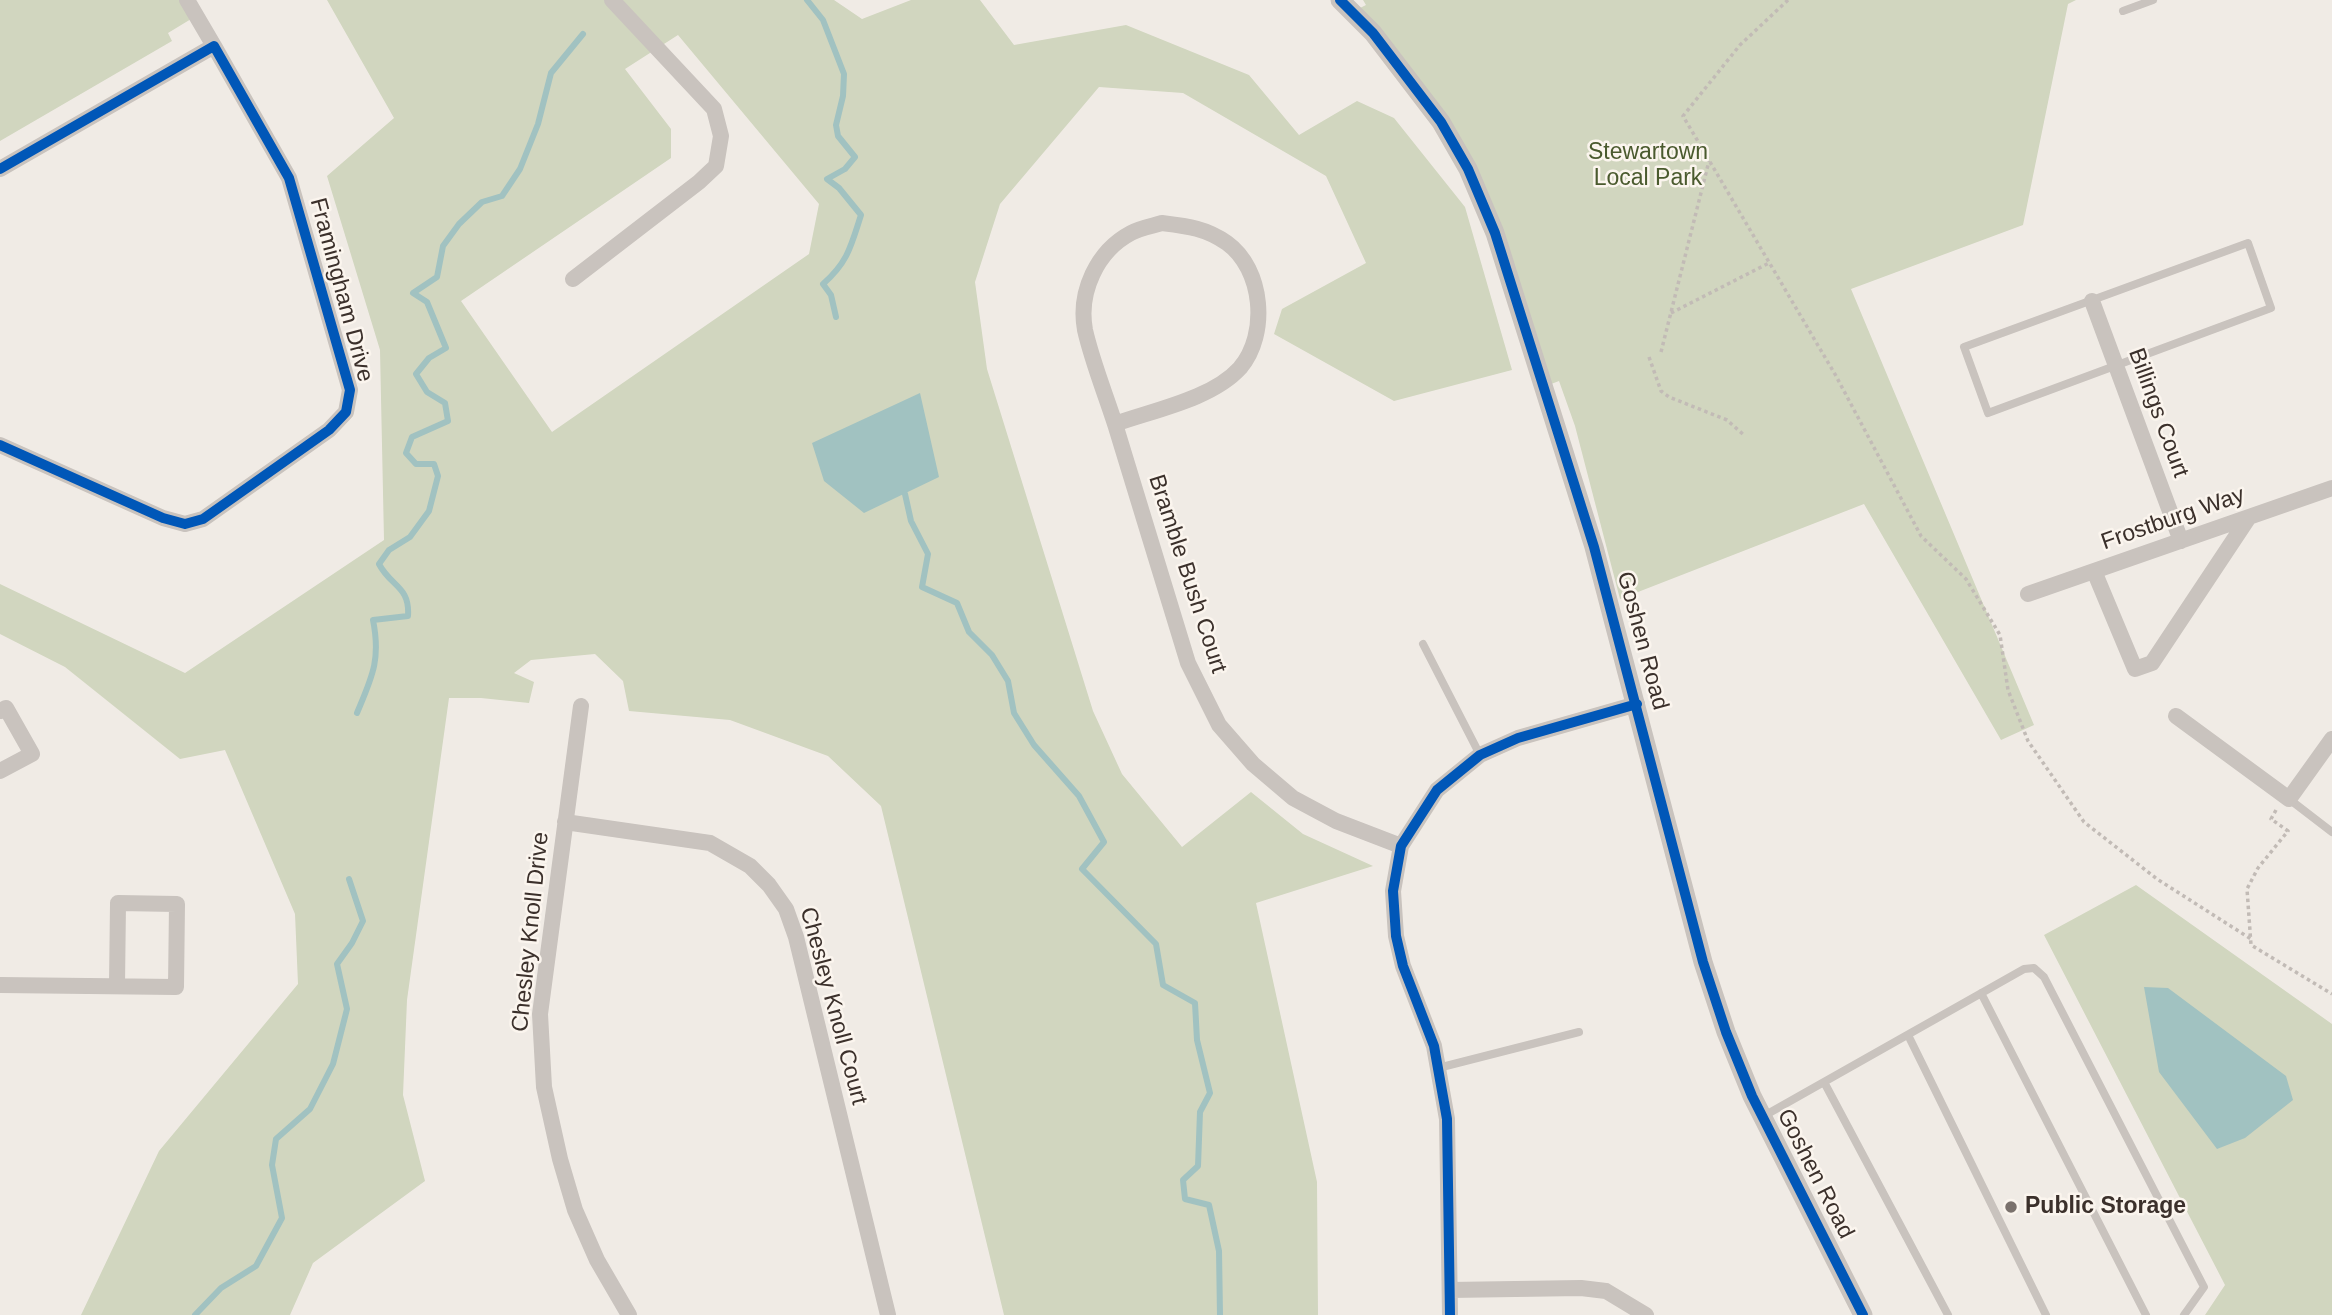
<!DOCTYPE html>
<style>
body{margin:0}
canvas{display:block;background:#f0ebe5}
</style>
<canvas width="2332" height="1315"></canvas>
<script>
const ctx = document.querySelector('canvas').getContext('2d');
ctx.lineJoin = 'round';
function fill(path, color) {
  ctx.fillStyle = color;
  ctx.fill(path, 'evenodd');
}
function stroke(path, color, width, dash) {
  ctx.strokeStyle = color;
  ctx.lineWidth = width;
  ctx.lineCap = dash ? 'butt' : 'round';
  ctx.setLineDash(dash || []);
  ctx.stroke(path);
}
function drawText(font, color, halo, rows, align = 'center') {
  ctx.font = font + ' Arial,sans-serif';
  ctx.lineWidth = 5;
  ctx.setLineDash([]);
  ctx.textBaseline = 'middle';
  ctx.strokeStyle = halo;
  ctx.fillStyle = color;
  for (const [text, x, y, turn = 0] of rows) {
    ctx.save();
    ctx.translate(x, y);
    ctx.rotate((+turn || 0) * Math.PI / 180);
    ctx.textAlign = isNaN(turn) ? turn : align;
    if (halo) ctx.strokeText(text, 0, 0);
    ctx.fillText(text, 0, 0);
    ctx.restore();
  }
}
const green = new Path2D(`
 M0,0h187l9,16 -28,17 4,8 -172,100z
 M327,0h507l28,19 49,-19h69l34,45 112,-20 123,50 50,60 58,-34 37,17 71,89 47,163 -118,31 -120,-67 8,-25 84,-46 -40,-87 -143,-83 -84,-6 -99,117 -25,78 12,87 106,342 29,63 60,73 69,-55 52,42 70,32 -117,37 61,279 1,133h-314l-123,-509 -53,-50 -98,-36 -101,-9 -6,-30 -28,-27 -64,6 -17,13 20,9 -5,21 -48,-5h-32l-42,302 -4,95 22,86 -112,82 -23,52h-209l78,-164 139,-167 -3,-70 -70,-164 -45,9 -115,-92 -65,-33v-50l185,89 199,-133 -4,-190 -53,-174 67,-58zM678,35l141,169 -10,50 -257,178 -91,-131 210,-143v-29l-46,-60z
 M1363,0h713l-8,4 -45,221 -172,64 183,436 -33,15 -137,-236 -244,95 -45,-173 -16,-45 -13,5 -66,-197 -124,-179 10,-5z
 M2136,885l196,139v291h-127l20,-30 -181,-350z`);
const water = new Path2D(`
 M920,393l19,84 -75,36 -40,-32 -12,-38z
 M2144,987l24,1 118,88 7,24 -48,38 -28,11 -58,-77z`);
const stream = new Path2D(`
 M807,0l16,20 21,54 -1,22 -7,29 2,11 17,21 -10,12 -18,10 12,9 22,27c-10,31 -13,47 -38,69l8,11 5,22
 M905,494l6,27 17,33 -6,33 35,16 12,29 23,23 16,26 6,32 20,32 45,51 25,46 -22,27 74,75 7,41 32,18 2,37 13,53 -10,19 -2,54 -15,14 2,19 24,6 10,46 1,64
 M357,713c15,-36 24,-53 16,-93l35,-4c2,-30 -17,-29 -29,-52l10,-14 21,-13 19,-26 9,-35 -4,-12h-18l-10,-11 6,-16 36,-16 -3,-18 -18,-11 -11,-18 13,-16 17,-10 -19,-46 -14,-9 24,-16 6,-31 16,-22 23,-22 20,-6 18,-27 18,-45 13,-51 32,-39
 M195,1315l26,-27 35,-22 26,-48 -10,-53 4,-26 34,-30 23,-45 14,-55 -10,-45 15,-21 11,-22 -14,-42`);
const path = new Path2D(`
 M1788,0l-48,45 -57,71 153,260 85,160 45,43 34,56 8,55 20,51 56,81 73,57 94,60
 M1671,313l98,-50
 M1661,352l48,-191
 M1649,357l12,34 8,6 58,23 18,16
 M2276,810l-5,9 17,12 -30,37 -11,21 4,56 81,49`);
const service = new Path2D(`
 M2123,11l30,-11
 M2248,243l23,65 -283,105 -24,-66z
 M1423,644l57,111
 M2289,799l43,33
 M1981,993l165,322
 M1908,1035l138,280
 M1438,1068l141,-36
 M1824,1082l124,233
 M1762,1117l262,-148 10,-1 10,9 160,310 -20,28`);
const minor = new Path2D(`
 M187,0l27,46
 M0,169l214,-123 75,132 61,212 -4,22 -17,18 -126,89 -18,5 -22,-6 -163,-73
 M1162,223c25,3 44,5 65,20 36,26 42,91 13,125 -28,31 -86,42 -125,56 -10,-31 -23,-63 -30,-94 -7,-38 12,-79 46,-97 9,-5 21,-7 31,-10z
 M573,279l126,-97 17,-16 5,-30 -7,-27 -102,-109
 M2092,301l89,240
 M1115,424l73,239 31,62 34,39 40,34 43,23 65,25
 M2094,571l41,98 17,-6 97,-146
 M2028,594l304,-106
 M581,706l-41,308 4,73 16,72 15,51 22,50 32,55
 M0,711l6,-3 26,46 -32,17
 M2176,716l113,83 43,-60
 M565,822l145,21 40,23 19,19 17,24 10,28 92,378
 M0,985l176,2 1,-83 -59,-1 -1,83
 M1450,1290l131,-2 25,3 40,24
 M1450,1315l-3,-196 -13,-73 -31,-80 -7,-30 -3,-45 8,-45 36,-56 43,-35 38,-17 119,-34`);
const tertiary = new Path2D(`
 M1340,0l33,33 68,89 27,47 27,64 99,314 109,415 23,70 26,64 111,219`);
const cycleway = new Path2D(`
 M1340,0l33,33 68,89 27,47 27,64 99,314 109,415 23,70 26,64 111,219
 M0,169l214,-123 75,132 61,212 -4,22 -17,18 -126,89 -18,5 -22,-6 -163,-73
 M1450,1315l-3,-196 -13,-73 -31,-80 -7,-30 -3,-45 8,-45 36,-56 43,-35 38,-17 119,-34`);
const markers = [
 [2011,1207,7,"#7a716c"]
];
const parkNames = [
 ["Stewartown",1648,153],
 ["Local Park",1648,179]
];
const streetNames = [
 ["Framingham Drive",341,290,75],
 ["Billings Court",2158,413,70],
 ["Frostburg Way",2173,519,-19],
 ["Bramble Bush Court",1187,574,72],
 ["Goshen Road",1642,641,75],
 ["Chesley Knoll Drive",531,932,-84],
 ["Chesley Knoll Court",833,1006,75],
 ["Goshen Road",1815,1174,63]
];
const poiNames = [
 ["Public Storage",2025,1207]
];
fill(green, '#d1d6bf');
fill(water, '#a1c2c1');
stroke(stream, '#a1c2c1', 6);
stroke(path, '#c2bbb6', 3.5, [3.5, 3.5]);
stroke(service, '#c9c3be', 8);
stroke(minor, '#c9c3be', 16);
stroke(tertiary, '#c9c3be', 19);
stroke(cycleway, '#0057b8', 10);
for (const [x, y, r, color] of markers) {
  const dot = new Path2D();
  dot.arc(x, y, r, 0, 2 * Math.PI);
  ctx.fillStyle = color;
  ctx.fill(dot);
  stroke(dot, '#fbf5ee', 2.5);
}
drawText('23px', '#4a5a2e', '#fbf5ee', parkNames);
drawText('23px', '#3b302b', '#fbf5ee', streetNames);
drawText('bold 23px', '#3b302b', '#fbf5ee', poiNames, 'left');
</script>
